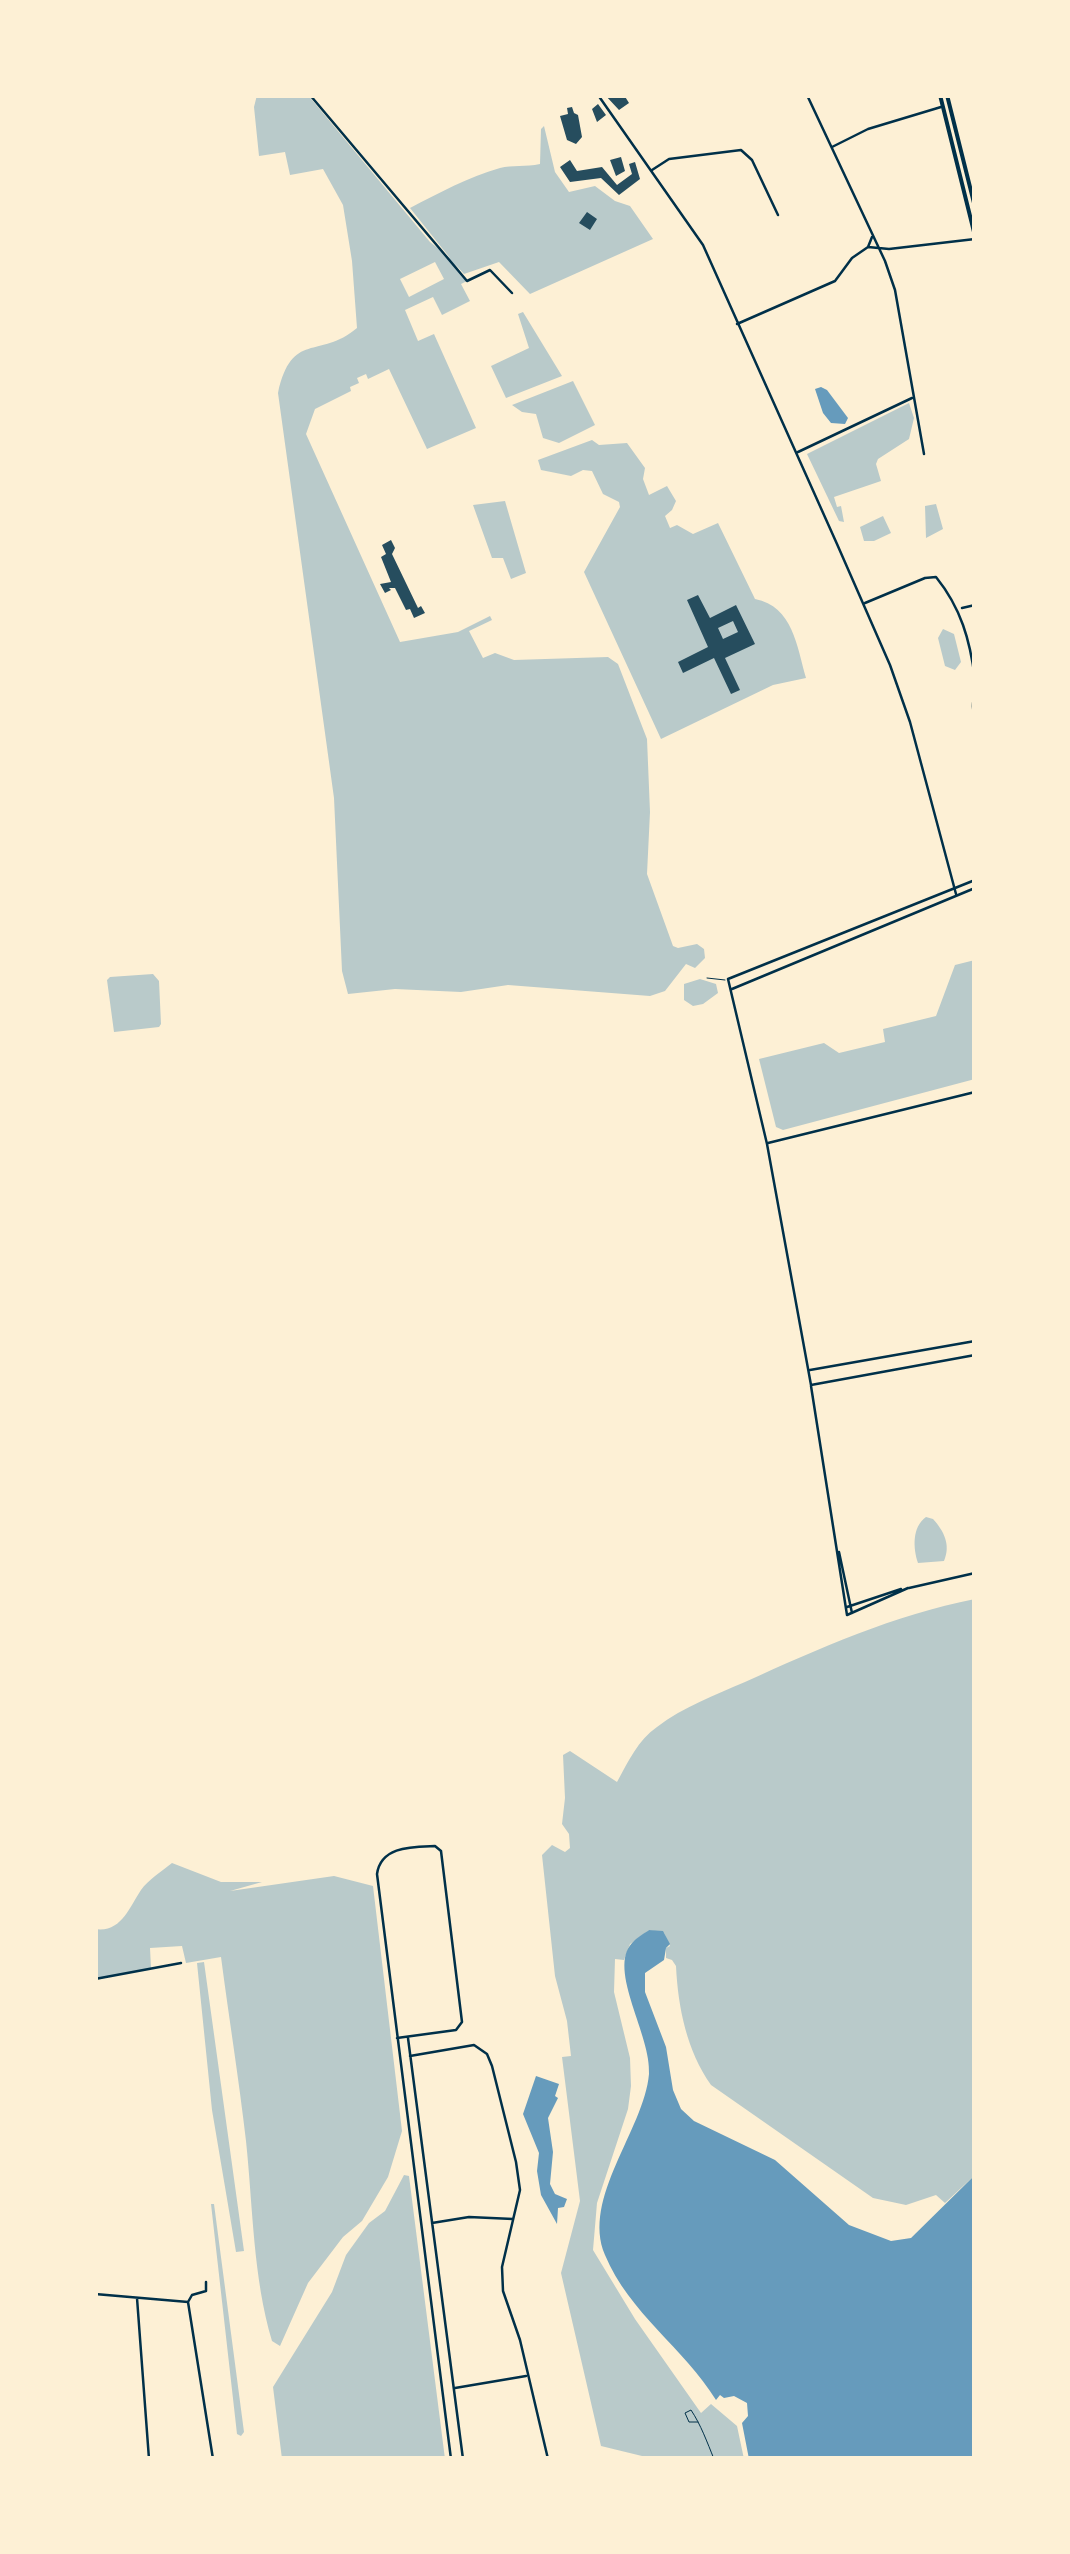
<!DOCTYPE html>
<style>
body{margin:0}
#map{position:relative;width:1070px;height:2554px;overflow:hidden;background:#fdf0d5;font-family:"Noto Sans",sans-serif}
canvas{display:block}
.frame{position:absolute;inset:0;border:98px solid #fdf0d5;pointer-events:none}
</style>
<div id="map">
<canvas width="1070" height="2554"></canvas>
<div class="frame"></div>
</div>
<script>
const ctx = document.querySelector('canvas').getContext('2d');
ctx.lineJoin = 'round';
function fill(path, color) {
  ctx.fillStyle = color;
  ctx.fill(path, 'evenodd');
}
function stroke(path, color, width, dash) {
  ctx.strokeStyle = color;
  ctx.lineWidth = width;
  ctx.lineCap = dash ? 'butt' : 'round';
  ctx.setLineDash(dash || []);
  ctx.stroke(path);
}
const green = new Path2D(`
 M257,95h51l122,147 20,16 -40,-50c29,-15 58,-31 90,-40 12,-3 26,-1 40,-4l1,-35 3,-3 11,46 14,20 26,-6 20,15 15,5 23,33 -123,55 -31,-32 -35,12 -9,-10 12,17 -6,3 9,17 -28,14 -9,-18 -28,13 13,31 16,-7 42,94 -49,21 -38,-80 -21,10 -2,-5 -9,4 2,5 -9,4 1,4 -36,18 -9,25 94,208 58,-10 32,-16 2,4 -23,11 14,27 12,-5 19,7 94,-3 10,7 29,75 3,73 -3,62 26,72 5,2 19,-4 7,5 1,9 -10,10 -9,-4 -21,27 -15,5 -142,-11 -47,7 -66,-3 -47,5 -6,-23 -8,-173 -56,-405c14,-63 41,-33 79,-65l-5,-67 -9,-56 -20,-36 -33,6 -5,-23 -26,4 -5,-49zM435,262l9,17 -35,18 -9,-18z
 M523,312l39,64 -56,22 -15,-32 38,-18 -11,-34z
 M573,381l22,44 -36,18 -16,-5 -7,-24 -14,-2 -10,-7z
 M909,403l5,15 -5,21 -31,20 -2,5 5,17 -47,16 3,10 4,-1 3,16 -5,-1 -32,-67z
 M592,440l7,5 28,-2 18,25 -2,11 6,16 18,-9 9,15 -4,9 -7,6 5,12 7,-3 16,9 25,-11 37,76c38,7 42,48 51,79l-33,7 -112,54 -77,-167 36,-65 -1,-5 -16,-8 -11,-23 -9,-1 -12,6 -30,-6 -3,-10z
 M505,501l21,72 -15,6 -8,-21h-11l-19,-53z
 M936,504l7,25 -17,9 -1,-32z
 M883,516l8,17 -17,8h-10l-4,-14z
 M943,629l11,5 7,28 -6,8 -10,-4 -7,-28z
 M975,960v119l-192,51 -7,-3 -17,-68 65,-16 15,10 46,-11 -2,-13 53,-13 19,-51z
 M153,974l6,7 2,43 -2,3 -45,5 -7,-52 3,-3z
 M700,979l16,5 2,9 -15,11 -10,2 -9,-6v-16z
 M926,1517l7,2c11,12 18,26 11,42l-26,2c-5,-15 -6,-36 8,-46z
 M975,1599v576l-30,28 -9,-8 -30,10 -33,-7 -162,-113c-24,-34 -33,-77 -35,-119l-4,-6 -6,-2v-10l4,-2 -6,-13 -15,-3 -19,14 -6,16 -9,-1 -1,33 16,66 1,28 -3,23 -31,94 -4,47 42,69 66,94 10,-9 26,22 7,33h-101l-1,-3 -41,-10 -40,-173 19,-72 -18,-144 9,-1 -4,-35 -12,-45 -13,-121 10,-10 13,7 5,-4 -1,-14 -7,-10 3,-26 -2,-43 7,-4 47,31c11,-20 21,-42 40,-55 26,-20 58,-32 88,-45 75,-34 149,-67 230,-83z
 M172,1863l49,19h41l-32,9 104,-15 39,10 29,245 -14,46 -26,44 -19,16 -35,46 -28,63 -8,-5c-19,-64 -19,-133 -26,-200 -7,-61 -17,-123 -25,-184l-35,6 -4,-17 -32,2 1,20 -56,11v-50c26,4 34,-21 46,-39 7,-10 21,-19 31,-27z
 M204,1962l40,289 -8,1 -24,-142 -15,-147z
 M404,2175l5,1 36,283h-163l-9,-72 59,-95 14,-37 23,-32 16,-12z
 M214,2204l30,228 -3,4 -4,-2 -26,-230z`);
const water = new Path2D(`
 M821,387l6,3 21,28 -3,6 -14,-1 -8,-10 -8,-24z
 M649,1930l14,1 7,13 -4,4 -2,12 -19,13v19l21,55 7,43 8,19 13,12 81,39 74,65 42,16 20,-3 64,-63v284h-226l-7,-36 6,-7 -1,-13 -13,-7 -10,2 -4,-3 -4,5c-32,-52 -87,-87 -111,-145 -24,-57 39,-125 44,-181 3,-38 -42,-104 -17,-131 4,-5 13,-10 17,-13z
 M536,2076l23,8 -4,12 3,2 -10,20 5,34 -3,32 5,10 12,5 -3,8 -6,1 -1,16 -16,-29 -4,-24 2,-18 -16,-39z`);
const building = new Path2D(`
 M605,95h19l5,8 -10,7z
 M598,104l8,11 -9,7 -5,-13z
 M572,107l2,6 4,2 4,22 -6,7 -9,-4 -7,-24 8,-2 -1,-6z
 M621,157l4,14 -9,5 -6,-16z
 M570,160l7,11 25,-4 15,18 15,-11 -3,-10 6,-2 5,17 -21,16 -18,-17 -31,4 -10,-15z
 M587,212l10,7 -7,11 -11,-7z
 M391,540l4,8 -3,6 26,54 3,-2 4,7 -11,5 -4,-9 -4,1 -11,-22h-6l2,2 -6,3 -5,-9 11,-2 -10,-25 5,-3 -4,-9z
 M698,595l12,23 26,-13 19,39 -30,14 15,32 -9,4 -17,-36 -31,15 -5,-11 30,-15 -21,-47zM733,621l5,11 -15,7 -5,-11z`);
const path = new Path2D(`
 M698,2422h-9l-4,-9 6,-3c10,15 16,32 23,49`);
const service = new Path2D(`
 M707,978l18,2`);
const minor = new Path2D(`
 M310,95l157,186 23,-11 22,23
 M598,95l105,150 134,299 53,121 20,57 46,172
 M807,95l78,166 10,29 29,164
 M832,147l36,-18 73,-22
 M652,170l17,-11 72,-9 11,10 26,55
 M868,247l21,2 86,-10
 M737,324l98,-43 17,-23 16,-11 4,-10
 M798,452l114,-54
 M865,603l60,-25 11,-1c25,31 34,63 39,102 1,14 -5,26 0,39
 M962,608l13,-3
 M768,1143l207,-51
 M811,1386l36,229 61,-27
 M839,1552l13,61
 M909,1588l66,-15
 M847,1607l54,-18
 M95,1979l86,-16
 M397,2038l59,-8 6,-8 -21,-171 -6,-5c-23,1 -54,0 -58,28l74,585
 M408,2038l55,421
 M410,2056l64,-11 13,9 5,12 24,96 4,28 -18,77 1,24 17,49 28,119
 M432,2223l37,-6 44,2
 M95,2294l93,8 4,-7 14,-4v-9
 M137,2298l12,161
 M188,2302l25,157
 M455,2388l71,-12`);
const tertiary = new Path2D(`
 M975,880l-247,99 39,165 44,241 164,-30
 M732,989l243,-101
 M810,1370l165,-29`);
const secondary = new Path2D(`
 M940,95l35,141
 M947,95l28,112`);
fill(green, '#b9caca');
fill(water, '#669bbc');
fill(building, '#264d5e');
stroke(path, '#003049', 1);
stroke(service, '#003049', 1);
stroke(minor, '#003049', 2.5);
stroke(tertiary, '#003049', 2.5);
stroke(secondary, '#003049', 4);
</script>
